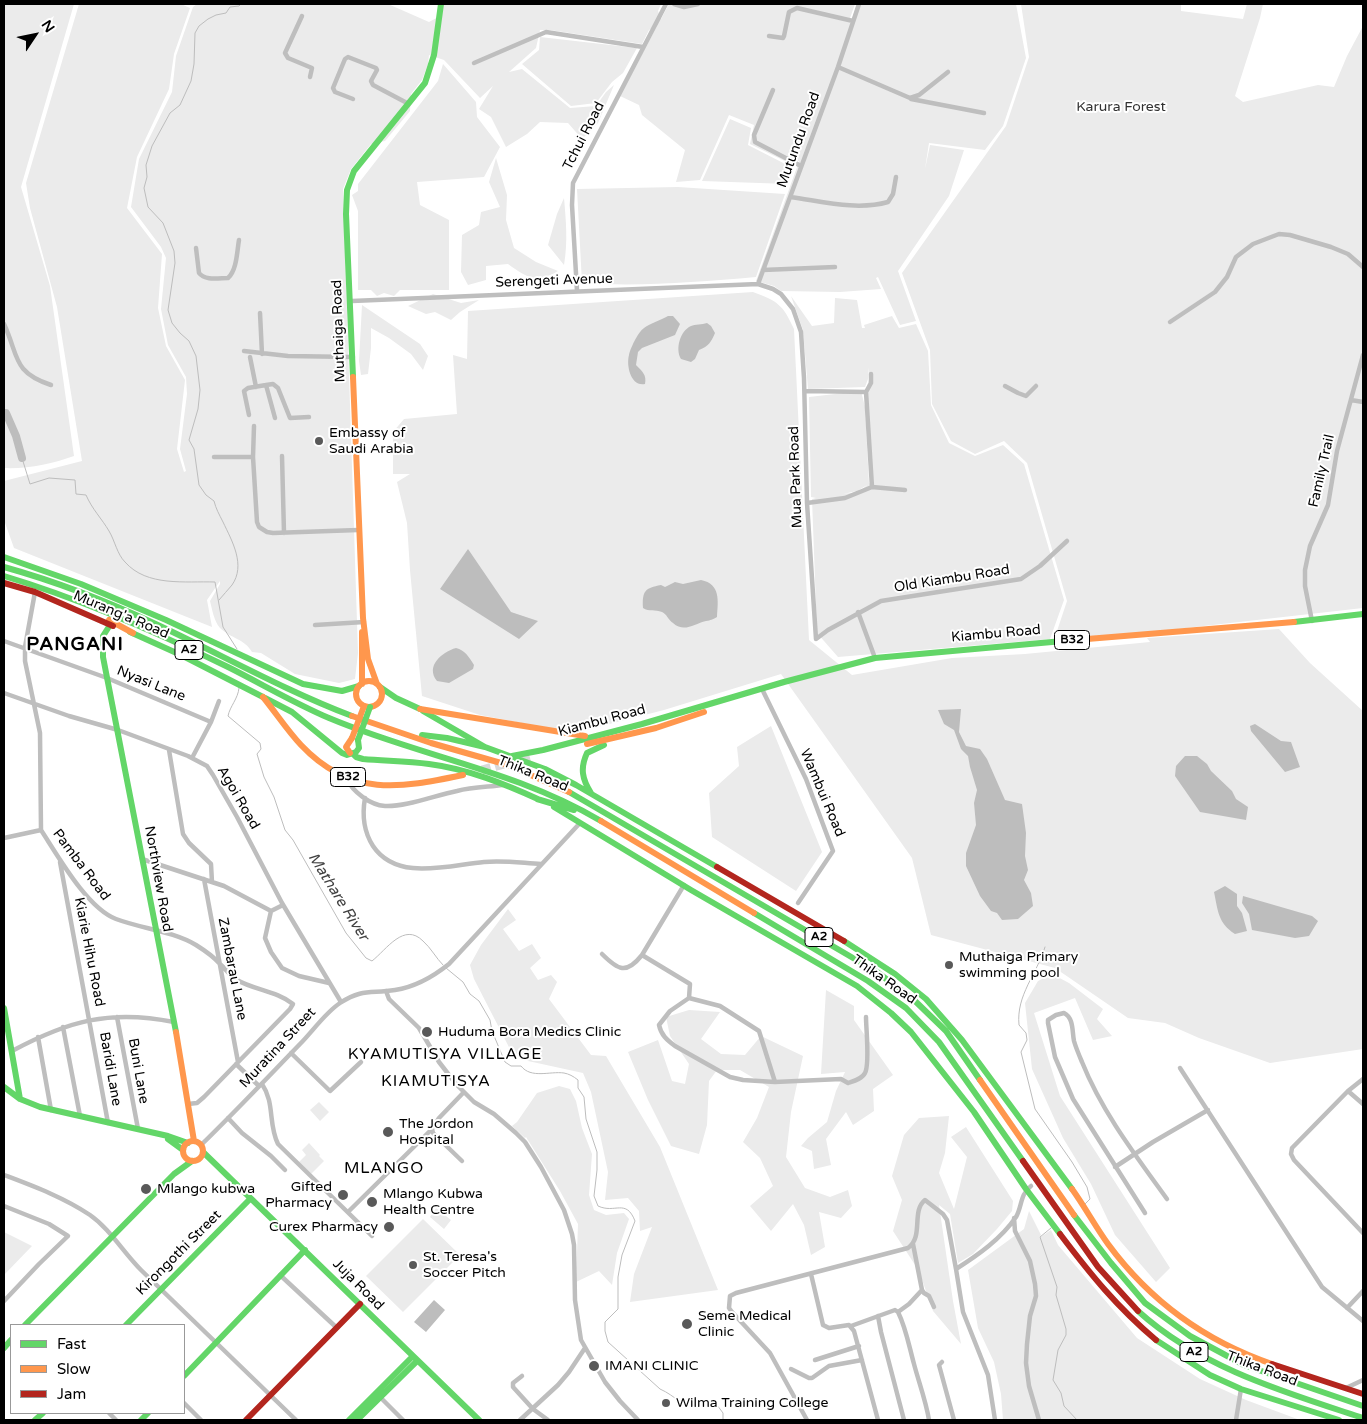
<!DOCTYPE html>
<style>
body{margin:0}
#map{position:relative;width:1367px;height:1424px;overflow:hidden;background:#fff;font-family:"Varela Round",sans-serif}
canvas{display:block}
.frame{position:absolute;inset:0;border:5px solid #000;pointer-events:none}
.legend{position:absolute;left:10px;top:1324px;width:175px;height:90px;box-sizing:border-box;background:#fff;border:1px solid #999;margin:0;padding:6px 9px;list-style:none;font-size:15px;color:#000}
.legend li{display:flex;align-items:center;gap:10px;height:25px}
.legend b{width:25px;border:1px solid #999}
.north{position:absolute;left:10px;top:10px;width:50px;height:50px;-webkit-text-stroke:4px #fff;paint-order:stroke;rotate:56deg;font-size:14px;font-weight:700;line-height:20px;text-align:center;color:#000}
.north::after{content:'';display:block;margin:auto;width:18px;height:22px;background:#000;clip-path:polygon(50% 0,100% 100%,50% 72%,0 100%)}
</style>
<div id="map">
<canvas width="1367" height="1424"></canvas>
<div class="frame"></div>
<ul class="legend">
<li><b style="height:6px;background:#63d668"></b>Fast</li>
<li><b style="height:6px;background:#ff974d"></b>Slow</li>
<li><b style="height:6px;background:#b3261e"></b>Jam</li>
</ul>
<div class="north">N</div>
</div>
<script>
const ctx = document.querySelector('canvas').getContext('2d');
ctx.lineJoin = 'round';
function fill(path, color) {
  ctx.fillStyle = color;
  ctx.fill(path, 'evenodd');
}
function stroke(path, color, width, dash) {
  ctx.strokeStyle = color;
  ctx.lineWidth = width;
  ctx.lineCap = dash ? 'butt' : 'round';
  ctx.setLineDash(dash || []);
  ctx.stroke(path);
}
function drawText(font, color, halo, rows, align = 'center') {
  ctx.font = font + ' "Varela Round",sans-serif';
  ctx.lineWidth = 4;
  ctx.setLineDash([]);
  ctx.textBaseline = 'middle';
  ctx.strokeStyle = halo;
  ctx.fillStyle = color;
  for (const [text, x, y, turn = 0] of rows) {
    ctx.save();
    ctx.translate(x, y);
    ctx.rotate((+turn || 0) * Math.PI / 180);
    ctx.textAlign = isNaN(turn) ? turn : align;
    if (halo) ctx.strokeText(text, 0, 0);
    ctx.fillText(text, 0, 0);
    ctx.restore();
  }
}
const green = new Path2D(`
 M4,4h70l-53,183 29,99 24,170c-22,8 -46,13 -70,12z
 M79,4h102l9,4 -16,46 -5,35 -32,68 -10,51 35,46 -4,54 8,38 19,34 -8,69 7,23 2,-1 -6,-22 7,-55 -1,-17 -18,-32 -7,-36 5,-51 -5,-11 -30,-40 8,-48 33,-67 4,-36 17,-49 4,-3h191l41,18 13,-7 1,-11h218l-3,7 3,8 8,-15h186l-6,17 2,1 6,-18h159l10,54 -23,68 -18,24 -56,-7 -4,26 5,-24 34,5 -15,46 -51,75 18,50 -16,4 -22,-48 -2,1 5,11 -41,3 -59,-1 -7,-5 -18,-5 45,-125 -2,5 -6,4 -43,-21 4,-19 -25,-10 -29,65 -24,2 9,-32 -43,-35 -3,-10 -19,-9 37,-70 -8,4 -7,14 -92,-14h-10l-4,18 -27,24 13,-3 48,39 26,-2 10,-14 8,-7 -16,38 -16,16 -14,-16 -28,-1 -13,12 -21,13 -15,-30 -12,-8 14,-23 -13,12 -36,-38 -15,-5 -1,9 -6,16 -11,14 -1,17 -25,30 -14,3 -20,25 -8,20 15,464 -3,26 -16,4 -44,-9 -34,-21 -9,-1c-7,-13 -22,-14 -32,-24 -6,-7 -8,-19 -10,-27l10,-17v-3l-13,19 5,27 -198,-79 -10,-28v-39l78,-20 -25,-154 -27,-99 -4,-25z
 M1021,4h160v7l62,8 4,-15h16l-3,14 -25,78 8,6 75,-17 16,2 13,-31 16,-30v582l-310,35 14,-42 -40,-138 -23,-22 -29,13 -24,-13 -19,-37 -2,-54 -28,-77 104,-147 23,-69z
 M540,37l97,11 -14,25 -11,9 -16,21 -25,3 -49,-42 17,-14z
 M443,64l33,38 1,15 23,30 -16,30 -67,5 3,23 29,15v70h-49l-6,6 -10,-3 -7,3 -6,-6h-13v-79l-6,-16 6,-4v-7l80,-103z
 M730,119l21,9 -3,17 45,23 -5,16 -86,-3z
 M496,158l11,37 -1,25 8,28 22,14 22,9c-22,13 -32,6 -50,-7l-22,2v14l-18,5 -7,-13 1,-37 17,-10 2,-13 19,-5 -11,-25z
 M678,187l107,7 -29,83c-58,5 -117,10 -174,6l-5,-94z
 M564,198c2,23 4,44 0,67l-16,-20 9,-31z
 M753,292c25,9 30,13 41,37l15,311 43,35 100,-17 73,-4 125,-12 -3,-4 132,-9 31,34 53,48v338l-93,14 -71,-25 -34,-15 -37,-5 -73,-50 -124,-33 -19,-77 -131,-184 -117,36 -90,23 -94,-18 -58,-19 -12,-126 -3,-47 -10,-41 13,-8h-17v-42l11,-13 53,-5 -4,-59 14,4 1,-48z
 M433,294l28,9 18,-3 -19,12 -9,8 -16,-8 -9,2 -18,-8z
 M791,296l21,30 22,-3 1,-25 22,2 5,28h3l-1,-3 28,-9 7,12 17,-4 12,27 3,54 18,38 26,13 28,-11 21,19 40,136 -14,39 -212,18 -21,-24 -5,-134 4,-1 -5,-1 -2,-100 52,-6 4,16 4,77 -12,7 -14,3 15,-2 12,-9 -4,-94 3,-9v-13l-1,12 -3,8 -57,2 -5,-59z
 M362,305l58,39 8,12 -5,14 -12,-16 -22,-16 -18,-10v20l-3,26 -7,1 -2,-14z
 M771,726l51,126 -26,39 -84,-54 -3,-44 30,-27 -2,-19z
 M508,909l8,11 -13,9 16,22 13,-7 9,14 -11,10 8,12 13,-5 6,7 -8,17 42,56 15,1 54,91 58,143 -88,12 4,-28 18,-47 -12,4 -1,-20 -11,-13 -23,2 3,-28 -17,-80 -8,-19 -55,-12 -16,-8 -38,-74 -4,-14 11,-20z
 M1052,974l17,9 34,26 -6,10 15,17 -19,4 -18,-42 -41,15 26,83 110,172 -14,14 -41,-47 -24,-51 -28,-46 -31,-69 -7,-66 13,-22z
 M826,990l28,16v14l39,55 -20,14 1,22 -21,14 -7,-13 -20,27 5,26 -17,4 -2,-18 -11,-5 7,-8 19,-16 9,-31 9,-19 -24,2z
 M689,1010l31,2 -19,27 20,15 24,1 16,-19 42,20 -12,56 -5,45 19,31 25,9 18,-7 4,16 -11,12 -22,-6 6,35 -14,8 -7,-30 -11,-21 -22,27 -21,-25 23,-20 -13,-28 -17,-16 14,-24 12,-31 -29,-17h-23l-8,11 -2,44 -8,29 -28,-8 -23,-46 -20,-48 30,-12 14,41 13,3 4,-20 -19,-28 -4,-19z
 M559,1086l11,3 6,12 6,27 10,26 -3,41 5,15 12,5 18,-2 5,6 -12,34 -5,32 -13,-14 -23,11 2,-58 -18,-33 -34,-54 -1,1 -13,-12 5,-4 20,-29z
 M319,1102l10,10 -9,9 -10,-11z
 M949,1116l-4,37 -6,20 15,36 13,-52 -16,-20 15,-10 47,74 -1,10 -15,18 -24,25 -15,9 -8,-49 -11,-9 14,96 8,43 -28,-33 -14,-40 -26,-40 9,-31 -10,-24 12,-41 15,-17z
 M309,1143l11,12 -1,1 5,5 -13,13 -12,-12 7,-7 -4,-5z
 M436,1208l15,12 -7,9 -14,-12z
 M1029,1211l12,24 -2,3 12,-8 7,15 79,93 63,41 46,21 54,20h-297l-2,-26 -7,-32 -16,-34 -10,-58 56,-41z
 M423,1219l37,36 -57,57 -37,-36z
 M4,1232l28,14 -28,29z`);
const water = new Path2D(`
 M668,316h5l7,8 -5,11 -33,13 -4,4 -2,13c6,6 11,10 9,19 -14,3 -19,-18 -16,-29 1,-6 9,-23 15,-27 5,-4 17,-8 24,-12z
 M707,323l4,3 4,7c-4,9 -6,13 -16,17l-4,9 -4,3 -10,-3c-6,-10 -1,-28 10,-33 4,-2 11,-1 16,-3z
 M468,549l43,63 27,9 -19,18 -79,-50z
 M701,580c20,4 17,21 16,37 -5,3 -6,3 -11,4 -12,3 -22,12 -33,2 -5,-3 -6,-9 -11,-11 -7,-3 -13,0 -19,-4 -1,-17 2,-20 18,-23l4,2 10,-5 8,2z
 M456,648c9,2 13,9 18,17l-1,4 -24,14 -12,-2c-12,-15 5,-29 19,-33z
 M961,709l-2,23 7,14 14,3 7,10 18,41 17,4 4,29 -1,23 3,14 -4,10 7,13 2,13 -15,13 -16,1 -5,-7 -6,-2 -11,-15 -14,-30v-13l10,-28 -2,-22 3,-13 -7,-23 -2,-11 -7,-7 -7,-19 -10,-6 -6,-14z
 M1255,724l26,17 10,1 9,25 -15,5 -34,-41 -1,-5z
 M1185,756h12l10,8 4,7 21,20 4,8 12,8 -2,13 -46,-8 -25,-36 1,-10z
 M1225,886l12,8v12l5,7 5,18 -12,3c-17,-11 -17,-23 -21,-42z
 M1243,896l69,20 6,5 -9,15 -14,2 -43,-8 -3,-16 -7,-11z
 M434,1300l11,10 -19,22 -12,-10z`);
const stream = new Path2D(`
 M22,458l8,26 19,-6 26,2 1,14 10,1c6,14 16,24 23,36 6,10 8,23 16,31 22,25 60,19 90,20l8,45 14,22
 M219,600c4,-5 9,-10 13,-15 14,-20 0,-44 -9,-63 -4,-8 -7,-13 -9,-21l-8,-6 -7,-10 -5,-36 -5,-9 9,-31 2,-19 -4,-34 -7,-15 -9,-8 -8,-10 -4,-13 7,-47 -1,-12 -11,-28 -15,-16 -4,-19 3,-11 -1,-12 6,-19 18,-33 10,-8 11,-24 3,-17 1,-31 4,-7 9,-7 8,-4 10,-2 4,-6 9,-1 2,-2
 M239,688c-1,11 -9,18 -11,28l32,27 1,6 -4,5 7,23 10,20 11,33 8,10 53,93 20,25 6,3c15,-12 32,-39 51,-20 8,7 13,17 20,24
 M1045,947c-8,27 -29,48 -26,78l7,8 1,7 -6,12 14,57 37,53 15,25 3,12 -5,5
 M446,968l17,14 7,12 9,7 11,19 2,11 13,31 6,4h10c10,13 29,5 43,7 5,1 9,3 14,7v8l6,9 2,22 11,33v18l-3,26 4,10c17,8 28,-8 37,15l-13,34 -4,22v32l-13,13v9l3,11 52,47c16,7 21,18 39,18l5,-6 13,4 6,8v7
 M1051,1228l-11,9 17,50 -1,8 10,34v6l-8,15 -5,30 8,13 3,13 13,14`);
const river = new Path2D(`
 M4,413h2l10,23 6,22`);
const highwayTunnel = new Path2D(`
 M482,770l48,-13`);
const street = new Path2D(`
 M674,4l10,3 14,-3
 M302,16l-17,37 3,5 24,10 -2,9
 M769,36l14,2 1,-2 5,-24 8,-4 56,13
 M474,63l72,-31 97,15
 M838,67l72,31 9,-3 29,-23
 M773,90l-19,45 1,7 46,24
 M353,99l-18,-7 -2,-4 12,-29 3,-2 28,11 1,2 -6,11 2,4 34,18
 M911,99l73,14
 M790,197c31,4 66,14 98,5l5,-8 3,-17
 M196,248l3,25c6,8 20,5 29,5 9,-8 9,-27 11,-38
 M763,270l72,-3
 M758,284l80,-217 21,-63
 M577,291l-5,-86 1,-22 93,-179
 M352,301l406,-17 15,5 8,5 12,15 8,23 3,46 3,125 9,136 12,-9 53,-29 140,-22 19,-13 27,-25
 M260,313l2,41
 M1170,322l45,-30 12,-15 9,-20 17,-13 26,-10 11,1 41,12 17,7 15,13
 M4,324c15,32 8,48 47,61
 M244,351l44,5 65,1
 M250,357l6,30
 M1005,386l13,7 8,3 10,-10
 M805,391l61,1 5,-9v-9
 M866,392l6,95
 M1351,400l12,2
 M249,415l-5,-24 4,-3 18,-3
 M275,418l-9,-33 7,-1 5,4 12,30 19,-1
 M254,426l-1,31 4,65 2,5 8,5 6,1 85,-3
 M282,456l2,77
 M214,457h39
 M807,503l38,-5 27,-11 33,3
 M35,592l-10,55v14l15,72 1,97
 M858,612l17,46
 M1312,621l-7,-35v-16l5,-24 18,-41 9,-54 26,-96
 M315,625l49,-3
 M4,641l103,37 104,44
 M762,689l44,90 27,72 -35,52
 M4,693l65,23 49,14 70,26 19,10 6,9 24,42 45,86 59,99
 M169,750l14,84 6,9 22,21 1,18
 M192,758l19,-36 8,-21
 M346,778c7,14 24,27 39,28 21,1 51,-11 72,-15 15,-4 31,-4 46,-6
 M365,798c-3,17 -1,34 8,48 24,36 76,19 111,16 19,-2 38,1 57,2
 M4,838l37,-8c17,26 46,78 75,89 27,10 56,12 80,26 8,5 18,12 24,19 6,5 10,12 17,16 17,10 40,11 56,24l-3,5 -86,88 -7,6 -9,1
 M142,859l82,27 47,25 12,-6
 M60,862l48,261
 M204,879l34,183
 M271,911l-6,27 6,14 11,16 17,8 30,7
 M602,954c16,16 24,21 40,1l42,-70
 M642,955l48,29 -1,14 31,8 39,25 16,51 66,-3 7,4c6,-2 14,-4 17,-10 5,-9 1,-44 1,-56
 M386,991l3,8 30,29 20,34 17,22 18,18 20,12 22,19 9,9 16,25 23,43 8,24 2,11 1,55 6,40 24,42 15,19 18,19
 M689,998l-19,13 -11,14c2,10 8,15 16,21l55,31 13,3 32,2
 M117,1017l21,112
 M63,1027l17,89
 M38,1037l13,73
 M12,1051c56,-30 98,-42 162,-29
 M291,1053l39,38 31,-29
 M236,1064l23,22
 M1180,1068l142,219 41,34
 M1363,1079l-15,12 -56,57 -1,6 3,6 69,73
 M262,1084c13,19 6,40 16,60l94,92
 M1348,1091l15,13
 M228,1118l14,15 29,23 14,14
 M432,1129l1,4 29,28
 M201,1145c34,-33 66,-67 99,-101 13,-13 25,-31 40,-41 23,-15 31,-9 55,-13 20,-3 39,-14 54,-26l131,-141
 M1115,1167l38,-25 55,-32
 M4,1175c29,11 59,22 86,40 20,14 33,37 51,55 52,50 104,100 155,150
 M4,1206l45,18 19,12 -29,28 -35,37
 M348,1212l84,-83 7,-11 25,-26
 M1145,1213l-72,-114 -18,-42 -7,-34v-3l8,-5 8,-2c10,5 8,19 10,28 2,7 5,14 8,21 20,50 54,94 85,137
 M1014,1218l1,13 15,30 5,23 1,12 -6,20 -3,28 -1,19 3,23 10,34
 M913,1244l9,46 2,3 5,3 5,11
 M811,1274l12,51 6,3 20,-3 5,6 24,89
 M280,1275l57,53
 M1347,1308l16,-17
 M898,1312l11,-8 13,-14
 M878,1316l3,16 23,88
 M851,1326l44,-16 3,2c8,16 11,34 16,52 5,19 12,37 15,56
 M815,1360l44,-14
 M942,1362l-3,3 15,55
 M791,1369l18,9h3l17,-12 33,-6
 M522,1376l-9,7v4l20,22 15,11
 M1346,1388l17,-8
 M379,1396l24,24
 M184,1403l17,17
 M109,1413l7,7
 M520,1420l38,-35 11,-13 16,-24
 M807,1420l-37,-67 -38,-41 -3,-4 1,-12 6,-3 172,-45c16,-11 3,-37 17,-48l18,14 4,6 9,49
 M995,1420l-7,-45 -25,-63 -7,-43c22,-14 45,-30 60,-52 6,-10 4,-23 15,-31
 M1236,1420l5,-31`);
const fast = new Path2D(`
 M353,377l-7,-163 1,-24 7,-19 71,-88 9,-28 7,-51
 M4,557l77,27 85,36 137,64 39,7 17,-5
 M4,567c54,15 105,35 156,59 64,30 126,65 192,90
 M4,576c77,23 152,56 224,91 34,17 66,36 101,51 90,38 186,52 272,103
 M1294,622l69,-8
 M110,625l-7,11v21l73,375
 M130,632l51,23 82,42
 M380,687l16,11 24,11
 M265,698l27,14 50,41 5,2 9,-3 3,-4 -1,-8
 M423,711l62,36 60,22 31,16 141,82
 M422,735l25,3 38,9
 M353,754l3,3 7,2c22,2 44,2 66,5 39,5 76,20 111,36
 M512,756l31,-6 99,-26 142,-42 91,-24 188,-17
 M569,792l308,180 37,28 32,31 34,49
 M591,793c-9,-14 -11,-25 -4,-40l17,-8
 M537,799l37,11
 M554,807l137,83 166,96 34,27 20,19 63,80 52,77 34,45
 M754,913l114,68 38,27 33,34 84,119
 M844,941l51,33 31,25 36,41 110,149
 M4,1008l16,91
 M4,1087l16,12 20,8 128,29 20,7
 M168,1139l15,11
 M203,1152l276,268
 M1074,1215l37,48 34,40 45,33 54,29 119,41
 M1138,1311c63,57 146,81 225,107
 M25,1325l149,-151 18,-13
 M126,1325l124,-126
 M1156,1340l54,35 31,14 98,31
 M4,1348l7,-8
 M184,1376l121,-126
 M35,1420l8,-7
 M141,1420l7,-7
 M349,1420l64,-64
 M357,1420l60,-59`);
const slow = new Path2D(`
 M353,377l10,241 5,41 9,25
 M109,620l24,13
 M362,632v52
 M1063,641l231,-19
 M356 694a13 13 0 1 1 26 0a13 13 0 1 1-26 0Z
 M263,697c13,16 24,33 38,48 50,53 99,43 162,30
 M420,709l165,27
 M352,716l79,27 77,22 61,27
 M587,744l69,-16 48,-16
 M350,753l-4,-6 6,-9
 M601,821l153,92
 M176,1032l18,109
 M980,1080l94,135
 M183 1151a10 10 0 1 1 20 0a10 10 0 1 1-20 0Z
 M1072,1189c13,18 23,37 36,55 42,57 97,97 164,120`);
const jam = new Path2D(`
 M4,583l31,9 78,34
 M717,867l127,74
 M1023,1161l75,106 40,44
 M1060,1234c31,41 57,73 96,106
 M1272,1364l91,30
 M246,1420l114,-116`);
const fastBridge = new Path2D(`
 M358,740l12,-33`);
const slowBridge = new Path2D(`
 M352,738l12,-32`);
const markers = [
 [319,441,5,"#595959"],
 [949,965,5,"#595959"],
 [427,1032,6,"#595959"],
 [388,1132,6,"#595959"],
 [146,1189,6,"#595959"],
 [343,1195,6,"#595959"],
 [372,1202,6,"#595959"],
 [389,1227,6,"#595959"],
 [413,1265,5,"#595959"],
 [687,1324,6,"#595959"],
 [594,1366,6,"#595959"],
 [666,1403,5,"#595959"]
];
const shields = [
 [1072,640,35],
 [189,650,28],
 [348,777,35],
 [819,937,28],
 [1194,1352,28]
];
const shieldNames = [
 ["B32",1072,640],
 ["A2",189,650],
 ["B32",348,777],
 ["A2",819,937],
 ["A2",1194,1352]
];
const parkNames = [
 ["Karura Forest",1121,107]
];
const streetNames = [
 ["Tchui Road",584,136,-63],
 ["Mutundu Road",799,140,-70],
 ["Serengeti Avenue",554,281,-2],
 ["Muthaiga Road",339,331,-92],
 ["Family Trail",1322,471,-77],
 ["Mua Park Road",796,477,-92],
 ["Old Kiambu Road",952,579,-9],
 ["Murang'a Road",121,615,23],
 ["Kiambu Road",996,634,-5],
 ["Nyasi Lane",151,684,22],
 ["Kiambu Road",602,721,-15],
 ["Thika Road",533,774,22],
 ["Wambui Road",822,793,67],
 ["Agoi Road",238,798,60],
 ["Pamba Road",81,865,53],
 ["Northview Road",158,879,80],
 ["Kiarie Hihu Road",89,952,79],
 ["Zambarau Lane",232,969,79],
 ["Thika Road",884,980,35],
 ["Muratina Street",278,1048,-47],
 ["Baridi Lane",110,1069,80],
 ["Buni Lane",138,1071,80],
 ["Kirongothi Street",179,1253,-45],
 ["Juja Road",358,1285,45],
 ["Thika Road",1262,1369,21]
];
const poiNames = [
 ["Embassy of",329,433],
 ["Saudi Arabia",329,449],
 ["Muthaiga Primary",959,957],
 ["swimming pool",959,973],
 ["Huduma Bora Medics Clinic",438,1032],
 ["The Jordon",399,1124],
 ["Hospital",399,1140],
 ["Gifted",332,1187,"right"],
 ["Pharmacy",332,1203,"right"],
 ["Mlango kubwa",157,1189],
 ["Mlango Kubwa",383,1194],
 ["Health Centre",383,1210],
 ["Curex Pharmacy",378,1227,"right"],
 ["St. Teresa's",423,1257],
 ["Soccer Pitch",423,1273],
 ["Seme Medical",698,1316],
 ["Clinic",698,1332],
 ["IMANI CLINIC",605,1366],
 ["Wilma Training College",676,1403]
];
const waterNames = [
 ["Mathare River",338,897,58]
];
const quarterNames = [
 ["KYAMUTISYA VILLAGE",445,1055],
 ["KIAMUTISYA",436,1082],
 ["MLANGO",384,1169]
];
const districtNames = [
 ["PANGANI",75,645]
];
fill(green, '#ebebeb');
fill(water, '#bdbdbd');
stroke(stream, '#bdbdbd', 1);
stroke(river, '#bdbdbd', 8);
stroke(highwayTunnel, '#d9d9d9', 9, [9, 4.5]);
stroke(street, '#bebebe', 4.5);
stroke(fast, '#63d668', 6);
stroke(slow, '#ff974d', 6);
stroke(jam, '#b3261e', 6);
stroke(fastBridge, '#63d668', 6);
stroke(slowBridge, '#ff974d', 6);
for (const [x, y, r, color] of markers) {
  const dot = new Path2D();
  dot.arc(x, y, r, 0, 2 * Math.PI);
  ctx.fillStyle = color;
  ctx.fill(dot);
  stroke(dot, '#fff', 2);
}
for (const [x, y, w] of shields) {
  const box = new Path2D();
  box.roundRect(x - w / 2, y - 9.5, w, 19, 4);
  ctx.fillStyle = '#fff';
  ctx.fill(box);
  stroke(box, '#000', 1);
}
drawText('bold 12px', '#000', null, shieldNames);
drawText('14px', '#313131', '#fff', parkNames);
drawText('14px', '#000', '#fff', streetNames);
drawText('14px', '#000', '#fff', poiNames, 'left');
drawText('italic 15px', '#424242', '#fff', waterNames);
ctx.letterSpacing = '1px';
drawText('16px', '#000', '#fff', quarterNames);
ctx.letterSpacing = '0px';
ctx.letterSpacing = '1px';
drawText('bold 19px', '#000', '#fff', districtNames);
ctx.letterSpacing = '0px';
</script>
